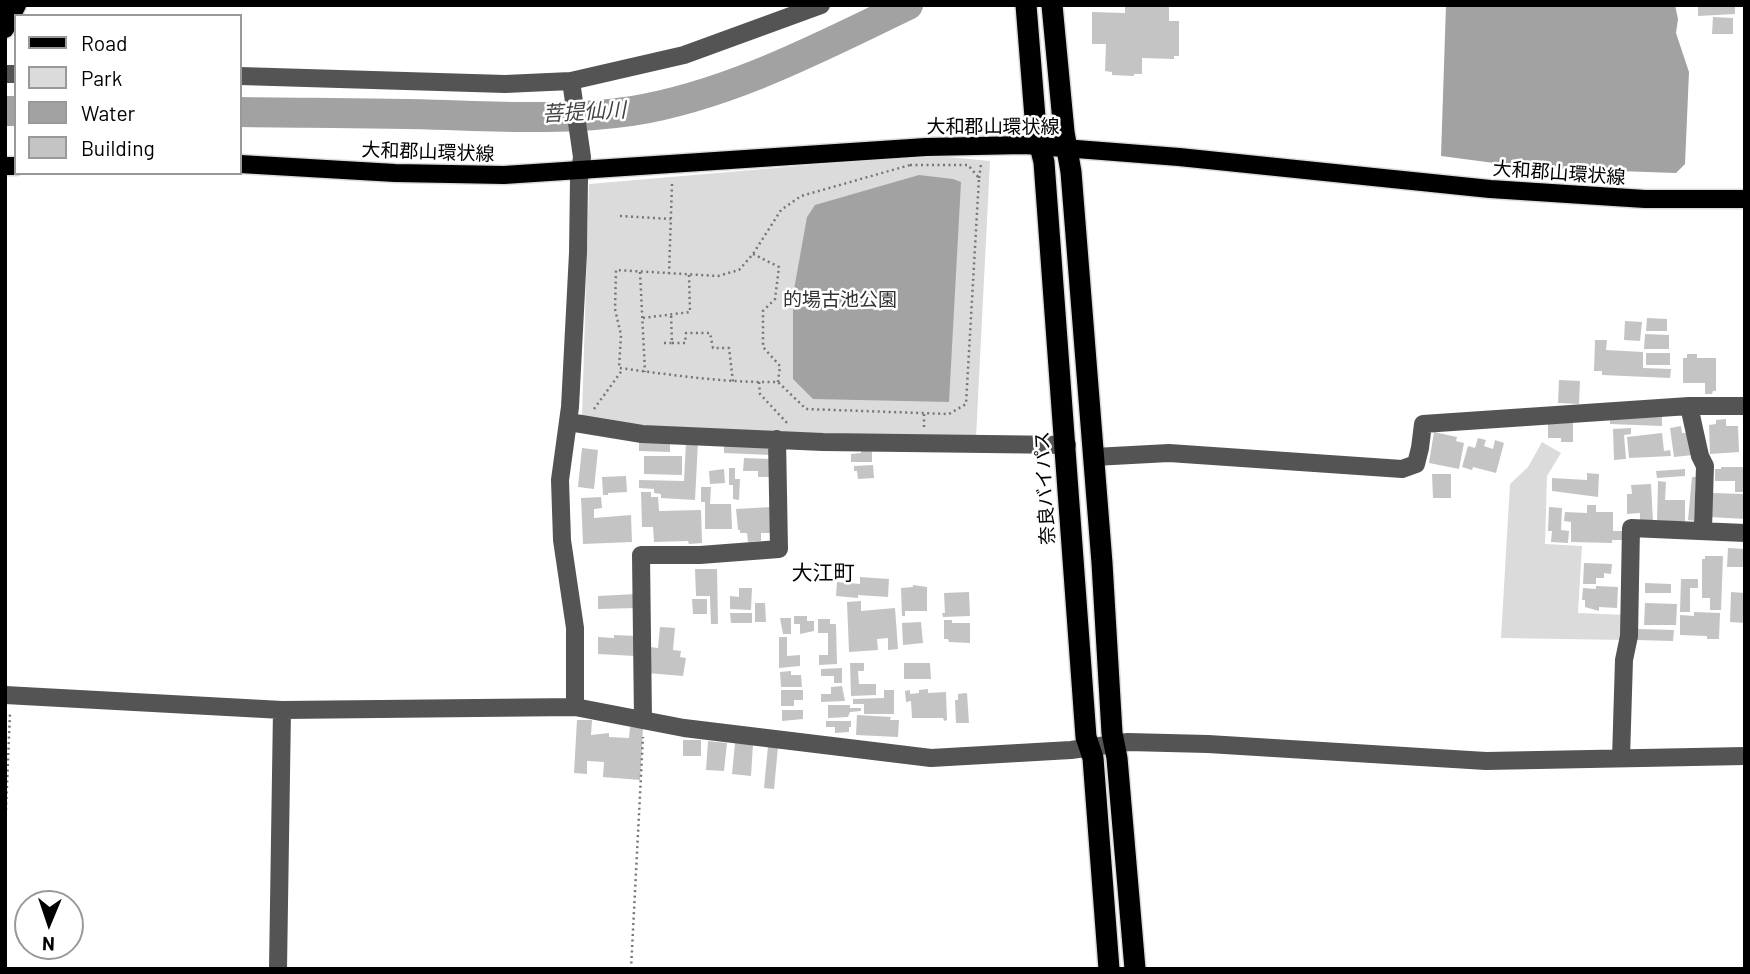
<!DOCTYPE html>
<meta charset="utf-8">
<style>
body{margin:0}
#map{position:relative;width:1750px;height:974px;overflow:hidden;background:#fff;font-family:Barlow,sans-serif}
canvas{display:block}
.frame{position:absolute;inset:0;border:7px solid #000;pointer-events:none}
.legend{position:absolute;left:14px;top:14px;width:228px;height:161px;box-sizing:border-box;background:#fff;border:2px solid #999;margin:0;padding:9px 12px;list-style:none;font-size:21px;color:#000}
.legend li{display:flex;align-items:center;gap:14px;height:35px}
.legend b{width:35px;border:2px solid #999}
.north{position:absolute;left:14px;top:890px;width:70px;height:70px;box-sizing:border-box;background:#fff;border:2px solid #999;border-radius:50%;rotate:182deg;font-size:19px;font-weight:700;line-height:28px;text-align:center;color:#000}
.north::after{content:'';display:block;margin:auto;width:24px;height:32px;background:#000;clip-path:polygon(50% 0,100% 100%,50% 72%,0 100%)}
</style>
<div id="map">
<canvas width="1750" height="974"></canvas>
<div class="frame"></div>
<ul class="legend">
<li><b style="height:9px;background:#000"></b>Road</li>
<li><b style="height:19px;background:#dbdbdb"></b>Park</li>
<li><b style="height:19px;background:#a2a2a2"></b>Water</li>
<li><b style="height:19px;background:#c4c4c4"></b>Building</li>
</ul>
<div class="north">N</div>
</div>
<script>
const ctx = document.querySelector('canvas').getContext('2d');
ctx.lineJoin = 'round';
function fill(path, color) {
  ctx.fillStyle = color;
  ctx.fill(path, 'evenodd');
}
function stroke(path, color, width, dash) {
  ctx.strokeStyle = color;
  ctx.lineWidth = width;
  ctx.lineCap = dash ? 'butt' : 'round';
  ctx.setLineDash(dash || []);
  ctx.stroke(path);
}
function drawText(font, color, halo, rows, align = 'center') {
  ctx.font = font + ' Barlow,"Noto Sans JP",sans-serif';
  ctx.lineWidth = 5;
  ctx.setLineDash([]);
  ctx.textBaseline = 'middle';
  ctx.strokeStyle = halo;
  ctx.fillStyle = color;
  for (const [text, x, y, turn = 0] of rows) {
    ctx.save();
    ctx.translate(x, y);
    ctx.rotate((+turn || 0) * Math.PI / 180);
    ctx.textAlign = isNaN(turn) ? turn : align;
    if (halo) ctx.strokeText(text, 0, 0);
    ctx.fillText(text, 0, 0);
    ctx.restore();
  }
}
const green = new Path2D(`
 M927,155l63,6 -14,277 -336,-9 -58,-13 7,-232z
 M1542,442l19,11 -14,23 -2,68 37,2 -4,67 49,2 -1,25 -125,-2 9,-154 18,-17z`);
const water = new Path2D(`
 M1446,5h229l3,14 -2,14 13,39 -4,92 -9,9 -144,-5 -91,-12z
 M919,175l34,4 8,3 -12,220 -136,-3 -20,-20v-84l14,-78 8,-12z`);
const river = new Path2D(`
 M5,111h11
 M240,112c69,1 138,1 207,3 61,2 124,5 185,-4 98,-16 188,-64 276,-106`);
const building = new Path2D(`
 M1125,5h44v16h10v35h-5v3l-32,-1v16h-8v2l-22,-1v-3l-7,-1 1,-27h-14v-32l33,1z
 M1698,5h37v9l-37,2z
 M1713,17l20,1v16h-21z
 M1647,318l20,1v12h-21z
 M1625,321l17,1 -2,19 -16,-1z
 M1645,334l24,1v14h-25z
 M1595,340h12l-1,10 37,2v16l28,1 -1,9 -68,-3v-4h-8z
 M1646,353h24v12h-24z
 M1687,354h10v4h19v33h-3l-1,3h-7v-11h-22v-25h4z
 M1559,380l21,1 -1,23 -21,-1z
 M1610,416h52v10l-52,-2z
 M1726,419v7h12l1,26 -29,2 -1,-29 7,-1v-4z
 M1548,420h25v22h-12v-4h-13z
 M1681,426l1,7h6l5,22 -19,2 -4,-29z
 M1631,428v6l-7,1 2,24 -12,1 -1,-31z
 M1434,432l23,5 -1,4 8,2 -5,26 -30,-6z
 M1662,433l2,18 6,-1 1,6 -42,2 -2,-21z
 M1478,438l8,2 -2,6 9,3 2,-9 9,3 -8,30 -23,-6 -1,3 -10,-3 6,-21 7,2z
 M639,441h31v11l-31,-1z
 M686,442h12l-3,58 -34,-2v-4l-7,-1v-4l-15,-1v-8l45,1z
 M724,444l47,1v10l-47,-2z
 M582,448l16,2 -4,39 -16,-2z
 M861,448h11v14h-21v-8l10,-1z
 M644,456h38v19l-38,-1z
 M744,458l27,1 -1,18h-12v-6h-15z
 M873,465l1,13 -16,1 -1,-8h-3v-5z
 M1721,467h23v25h-9v-11h-20v-12h6z
 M729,468h6v11h5l-1,21 -6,-1v-14h-4z
 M724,469l1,14 -15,1 -1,-13z
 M1685,469v7l-28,2 -1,-7z
 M1587,473l12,1 -1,23 -46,-6v-13l35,2z
 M1432,474h19v24h-18z
 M626,476l1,16 -19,1v2h-5l-1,-18z
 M1692,477h4l-1,14h4l-3,30 -8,-1z
 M1658,481l8,1 -1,18h20v22l-28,1z
 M1651,484l2,38h-13v-9l-13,1v-20h5l-1,-9z
 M701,487h10l-1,17h21l1,25h-27v-27h-4z
 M641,492h10v5h7l1,14 42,-1 1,33 -13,1 -1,-3 -34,1 -1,-15h-11z
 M1711,493l34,1v25l-35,-2z
 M601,497l1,11 -8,1v9l37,-3 1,27 -49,2 -2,-46z
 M1587,505h9v7h17v19h15l-4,9h-12v3l-41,-1v-20l-7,-1 1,-9 22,1z
 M771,507l2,26h-12v8l-13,1 -1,-9h-7v-3h-2l-2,-21z
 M1549,507l13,1 -1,22 8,1 -1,12 -17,-1 1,-11h-4z
 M1728,548l17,1v18h-18z
 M1705,556h18l-2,54h-11v-12h-8v-39h3z
 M1584,563l28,1 -1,10 -7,-1v5h-8v6h-13z
 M695,569h22l1,55h-7l-1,-28h-14z
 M860,577l29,2 -1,18 -30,-2v3l-22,-2 1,-14 23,2z
 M1681,579h17v9h-8v24h-10z
 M1645,583l26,1v9h-26z
 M913,585l14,2v24h-22v5h-3l-1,-28 12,-1z
 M1596,586l22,1 -1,21 -18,-1v4l-14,-4v-7h-3l1,-12 13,1z
 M739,588h13l-1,22 -21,-1v-13l9,1z
 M969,592l1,24 -27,1 -1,-4h3l-1,-20z
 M1731,592l14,1v30l-15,-1z
 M636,594l1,14 -39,1v-13z
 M692,599h15v15h-14z
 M861,601v10l34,-3 3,41 -10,1v-12l-11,1 1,11 -29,2 -2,-50z
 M755,603h10l1,19h-11z
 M1645,603l32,1 -1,21h-32z
 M1694,612l26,1 -1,26h-12v-3l-27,-1v-20l14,1z
 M730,613h22v10h-21z
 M794,616h13v5h7v10l-14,3v-10h-6z
 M780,618h11v16h-8z
 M818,619h12v5h6l1,40 -18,1v-10h9v-22h-10z
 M944,620h8v3h18v20l-21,-1 -1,-3h-4z
 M921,622l2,21 -20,2 -1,-22z
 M660,627l15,1 -2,22 8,1 -1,6 6,1 -3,18 -36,-3 3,-26 8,1z
 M1637,629l37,1 -1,11 -36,-1z
 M614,635l22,1 -1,20 -37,-2v-17l16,1z
 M779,637h8v19l13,-1v11l-21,2z
 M850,663h14v8h-6l1,13h17v11l-25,1z
 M904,663h26l1,16h-27z
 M842,668v15h-8v-7h-13v-7z
 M791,671v4h10l1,12h-21l-1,-15z
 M842,686l3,15 -24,1v-8h10v-7z
 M928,689v4l18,-1 1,28 -3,1 -1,-3h-31l-1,-17 -5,1 -1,-11 5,-1v4l9,-1v-3z
 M781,690h22v10h-9v6h-13z
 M884,690h10v24h-30v-10h-11v-5l31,-1z
 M967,693l2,30h-13l-1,-23h3v-6z
 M828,705h22v3h11v3l-11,1 -2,5 -20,1z
 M782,710h21v9l-21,2z
 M857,715l34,2 -1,3h9l-1,17 -42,-2z
 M577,720h15l-1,15 18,-2v4l20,1 1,-11 13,1 -3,52 -37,-3 1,-15 -17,-1v13l-13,-1z
 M826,721h25v6h-2v5l-14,1v-6h-9z
 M683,740h18v16h-18z
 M708,741l19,2 -3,28 -18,-1z
 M735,743l18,1 -2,32 -19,-2z
 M768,746l10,1 -4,42 -10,-1z`);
const path = new Path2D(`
 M910,165h58l11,13 -13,226 -17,10 -143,-5 -28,-27c-53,1 -105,-7 -159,-14l2,-33 -6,-26 1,-39 102,6 21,-6 14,-16 28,-44 20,-14z
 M979,178l2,-14
 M620,216l51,3
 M753,254l26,13 -4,32 -12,12v36l17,19 -2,16
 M640,272l5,100
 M669,274l3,-90
 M643,318l47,-6 -1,-37
 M664,343h8l-1,-29
 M672,343h13l1,-10h24l3,15h16l4,34
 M759,382l1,12 28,30
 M594,409l29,-40
 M924,427v-14
 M5,832l5,-119
 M631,969l12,-232`);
const minor = new Path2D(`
 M5,74h11
 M240,76l265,8 66,-3 113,-26 137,-50
 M571,81l11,76 -3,23 -1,73 -8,154 -10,73 2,60 13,88v79
 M1689,406l11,50 5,10 -2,63
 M569,422l73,12 181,8 244,3
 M1094,457l75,-4 233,16 14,-5 4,-16 3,-24 266,-18h56
 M5,695l277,15 293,-3 109,21 247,30 140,-8 57,-8 80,2 278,17 259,-5
 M643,720l-2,-165h59l79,-6 -2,-110
 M1621,758l3,-98 5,-24 2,-108 114,5
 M278,969l4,-259`);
const major = new Path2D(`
 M5,29l12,-24
 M240,164l155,9 109,2 422,-28 99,-2 154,12 311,32 155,10h100
 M5,166h11`);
const highway = new Path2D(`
 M1026,5l10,125 8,32c15,192 27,383 42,575l7,21 16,211
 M1052,5l12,127 7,40 31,391 10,170 5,25 18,211`);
const streetNames = [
 ["大和郡山環状線",993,127],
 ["大和郡山環状線",428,152,2],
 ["大和郡山環状線",1559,173,4],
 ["奈良バイパス",1045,488,-93]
];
const parkNames = [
 ["的場古池公園",840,300]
];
const waterNames = [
 ["菩提仙川",584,112,-3]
];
const neighbourhoodNames = [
 ["大江町",823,573]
];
fill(green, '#dbdbdb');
fill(water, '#a2a2a2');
stroke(river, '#a2a2a2', 30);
fill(building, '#c4c4c4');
stroke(major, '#dbdbdb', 21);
stroke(highway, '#dbdbdb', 24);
stroke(path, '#767676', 2.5, [2, 3.5]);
stroke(minor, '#545454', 18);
stroke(major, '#000', 18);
stroke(highway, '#000', 21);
drawText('19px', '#000', '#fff', streetNames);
drawText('19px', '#323232', '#fff', parkNames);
drawText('italic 21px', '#434343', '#fff', waterNames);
drawText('21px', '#000', '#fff', neighbourhoodNames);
</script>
